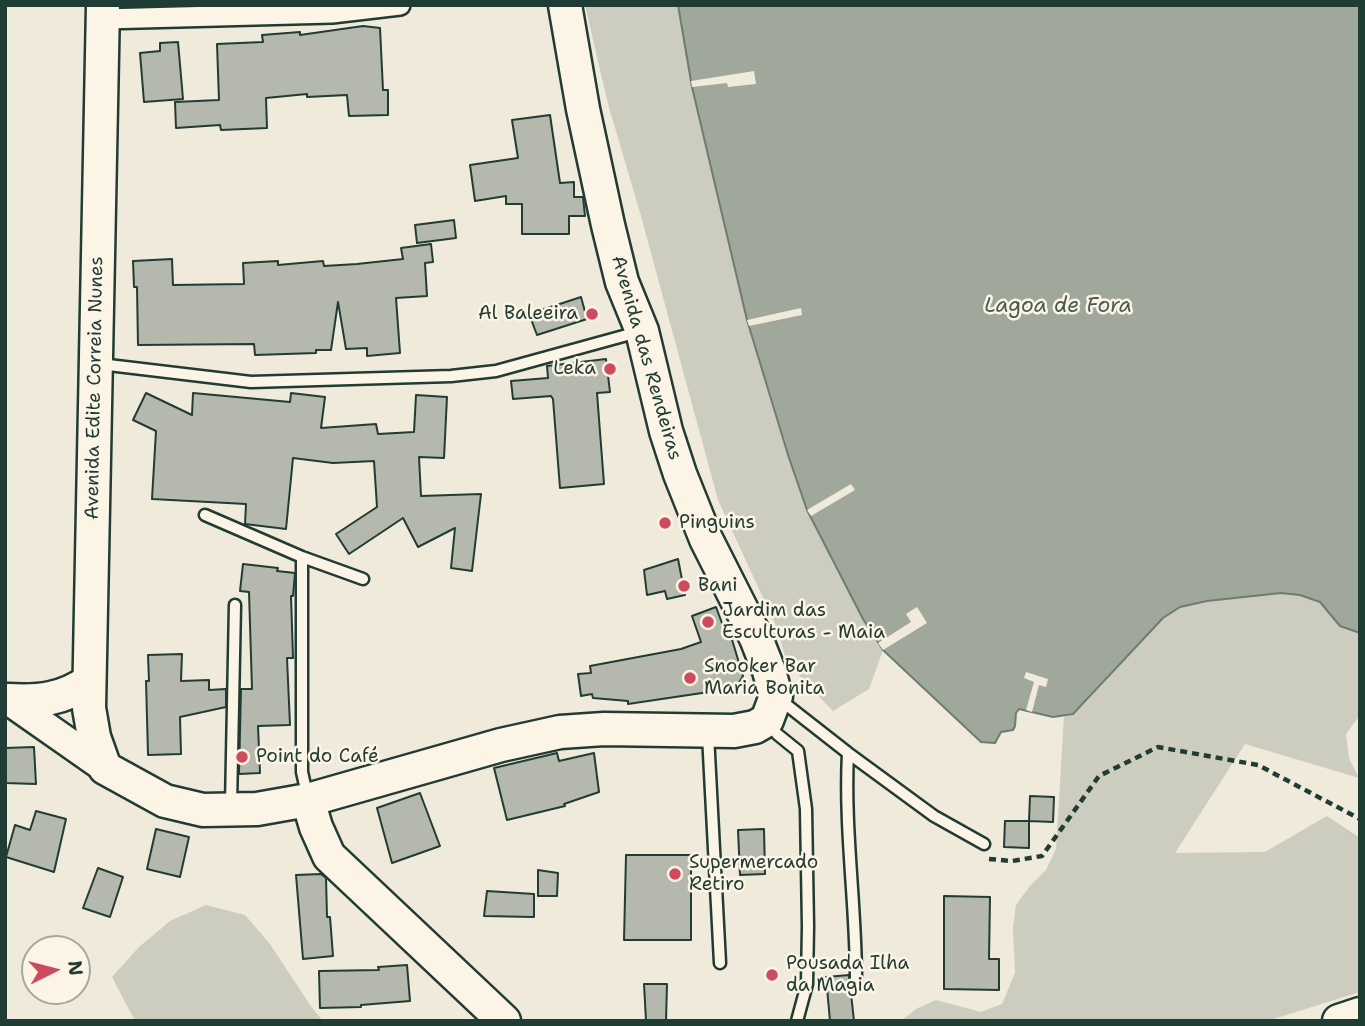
<!DOCTYPE html>
<meta charset="utf-8">
<style>
body{margin:0}
#map{position:relative;width:1365px;height:1026px;overflow:hidden;background:#efeada;font-family:"Shantell Sans",sans-serif}
canvas{display:block}
.frame{position:absolute;inset:0;border:7px solid #1f3d34;pointer-events:none}
.north{position:absolute;left:21px;top:935px;width:70px;height:70px;box-sizing:border-box;background:#fcf5e5;border:2px solid #a4ab9e;border-radius:50%;rotate:84deg;font-size:19px;font-weight:700;line-height:28px;text-align:center;color:#1f3d34}
.north::after{content:'';display:block;margin:auto;width:24px;height:32px;background:#d1495b;clip-path:polygon(50% 0,100% 100%,50% 72%,0 100%)}
</style>
<div id="map">
<canvas width="1365" height="1026"></canvas>
<div class="frame"></div>
<div class="north">N</div>
</div>
<script>
const ctx = document.querySelector('canvas').getContext('2d');
ctx.lineJoin = 'round';
function fill(path, color) {
  ctx.fillStyle = color;
  ctx.fill(path, 'evenodd');
}
function stroke(path, color, width, dash) {
  ctx.strokeStyle = color;
  ctx.lineWidth = width;
  ctx.lineCap = dash ? 'butt' : 'round';
  ctx.setLineDash(dash || []);
  ctx.stroke(path);
}
function drawText(font, color, halo, rows, align = 'center') {
  ctx.font = font + ' "Shantell Sans",sans-serif';
  ctx.lineWidth = 5;
  ctx.setLineDash([]);
  ctx.textBaseline = 'middle';
  ctx.strokeStyle = halo;
  ctx.fillStyle = color;
  for (const [text, x, y, turn = 0] of rows) {
    ctx.save();
    ctx.translate(x, y);
    ctx.rotate((+turn || 0) * Math.PI / 180);
    ctx.textAlign = isNaN(turn) ? turn : align;
    if (halo) ctx.strokeText(text, 0, 0);
    ctx.fillText(text, 0, 0);
    ctx.restore();
  }
}
const green = new Path2D(`
 M585,5h93l14,82 55,233 42,138 26,69 48,92 20,31 -14,39 -36,22 -46,-48 -10,-35 -59,-128 -77,-284 -33,-112z
 M1281,593l19,2 20,7 20,24 20,7v82l-14,19 3,24 10,20 -114,-34 -70,109 90,-1 62,-36 33,22v154l-93,29h-366l15,-12 20,-9 45,12 21,-8 13,-31 -2,-45 3,-23 14,-19 16,-16 10,-21 8,-132 9,-3 11,-10 79,-86 17,-11 54,-10z
 M206,905l39,10 25,29 42,64 11,13h-188l-23,-44 27,-30 31,-26z`);
const water = new Path2D(`
 M678,5h682v628l-20,-7 -20,-24 -20,-7 -19,-2 -74,8 -27,6 -17,11 -90,96 -20,3 -34,-8 -3,4 -1,13 -2,4 -12,2 -6,11 -14,-1 -98,-92 -20,-31 -56,-109 -18,-52 -42,-138 -55,-233z`);
const pier = new Path2D(`
 M754,71l2,13 -28,3 -1,-4 -35,4 -1,-6z
 M801,308l1,7 -53,11 -2,-6z
 M851,484l4,6 -44,26 -4,-6z
 M917,607l10,16 -44,27 -5,-7 33,-21 -5,-8z
 M1026,672l22,7 -2,8 -7,-2 -7,27 -6,-2 8,-28 -10,-4z`);
const building = new Path2D(`
 M363,26l17,2 3,62h5v25l-39,1 -2,-21 -40,2v-3l-41,4 1,30 -46,2 -1,-5 -44,3 -1,-26 44,-2 -2,-56 46,-2 -1,-7 38,-3v3z
 M178,42l5,57 -39,3 -4,-49 20,-2v-8z
 M550,115l10,68 14,-1v15h9l2,19h-16v18h-47v-30h-16v-8l-31,5 -5,-36 48,-7 -6,-38z
 M454,220l2,18 -39,5 -2,-18z
 M431,244l2,18 -8,1 2,33 -31,2 4,55 -33,3v-8l-21,1 -8,-47 -7,48h-15v3l-61,2 -1,-11 -116,1 -1,-58h-3l-1,-26 39,-2 1,26 71,-1 -1,-21 35,-2v4l45,-4 1,5 33,-2 46,-5 -2,-11z
 M581,297l6,22 -50,16 -8,-21z
 M606,359l4,33 -13,1 7,91 -44,4 -7,-89 -2,-3 -38,3 -2,-18 37,-3 -1,-12z
 M146,393l46,22 1,-22 97,9 1,-9 34,4 -4,31 55,-4 2,10 36,-2 2,-37 31,2 -3,61 -25,-1 2,39 60,-2 -9,77 -21,-3 4,-40 -37,19 -15,-29 -54,36 -13,-20 41,-27 -3,-46 -41,2 -40,-5 -7,71 -41,-5 1,-20 -94,-5 4,-68 -23,-11z
 M678,559l7,36 -18,4 -2,-8 -18,4 -3,-25z
 M243,564l35,4 -1,3 18,2 -2,23h-2l2,62h-6l3,67 -32,1 2,47 -21,1 2,-85h11l-3,-97 -9,-1z
 M716,607l10,27 4,-1 13,43 -9,15 -32,2 -74,11v-3l-35,-3 -1,-4 -11,2 -3,-22 13,-1 -1,-7 91,-17 20,-7 -9,-26z
 M182,654l-1,27 28,-1v10l17,-1v18l-46,10 1,37 -33,1 -2,-74h3l-1,-26z
 M34,747l2,37 -31,-1v-35z
 M557,753l2,8 35,-8 5,39 -35,12 1,2 -58,14 -13,-52z
 M420,793l20,53 -48,17 -15,-55z
 M1030,796l24,1 -1,25 -24,-1z
 M36,811l30,8 -12,53 -48,-15 9,-32 15,5z
 M1005,821h24v27l-25,-1z
 M156,829l33,8 -9,40 -33,-8z
 M764,829l1,45 -25,1 -2,-45z
 M626,855h65v85h-67z
 M98,868l25,9 -13,40 -27,-9z
 M538,870l20,3 -1,23h-19z
 M321,874l5,4 1,39h3l3,39 -30,3 -7,-84z
 M487,891l47,3v23l-50,-1z
 M944,896l46,1 -1,62h10v31l-55,-1z
 M407,965l3,36 -49,4v2l-41,1 -1,-37 60,-1 -1,-3z
 M849,975l5,46h-24l-4,-44z
 M644,984h23l-1,37h-20z`);
const path = new Path2D(`
 M989,859l23,2 30,-5 57,-80 59,-29 100,18 102,54`);
const lane = new Path2D(`
 M100,364l151,18 200,-6 45,-5 142,-39
 M205,515l97,42 61,22
 M302,557v215l5,22
 M779,699l69,54 86,63 50,28
 M770,724l7,10 21,17 8,58 2,117 -1,58 -10,37
 M708,735l12,228
 M848,753c-4,76 8,151 8,226
 M231,805l4,-200`);
const street = new Path2D(`
 M103,19l229,-6 68,-8`);
const secondary = new Path2D(`
 M5,698l100,70`);
const primary = new Path2D(`
 M103,5l-14,703 5,29 11,31 60,33 38,9 54,-1 51,-9 193,-55 59,-13 44,-3 130,2 21,-4 12,-7 9,-24 -7,-25 -13,-33 -50,-99 -26,-65 -14,-43 -24,-100 -20,-49 -14,-57 -25,-116 -18,-104
 M8,700c31,2 56,-1 81,-19
 M308,800l8,27 13,29 175,165
 M1339,1021l21,-7`);
const markers = [
 [592,314,7,"#d1495b"],
 [610,369,7,"#d1495b"],
 [665,523,7,"#d1495b"],
 [684,586,7,"#d1495b"],
 [708,622,7,"#d1495b"],
 [690,678,7,"#d1495b"],
 [242,757,7,"#d1495b"],
 [675,874,7,"#d1495b"],
 [772,975,7,"#d1495b"]
];
const poiNames = [
 ["Al Baleeira",578,314,"right"],
 ["Leka",596,369,"right"],
 ["Pinguins",679,523],
 ["Bani",698,586],
 ["Jardim das",722,611],
 ["Esculturas - Maia",722,633],
 ["Snooker Bar",704,667],
 ["Maria Bonita",704,689],
 ["Point do Café",256,757],
 ["Supermercado",689,863],
 ["Retiro",689,885],
 ["Pousada Ilha",786,964],
 ["da Magia",786,986]
];
const streetNames = [
 ["Avenida das Rendeiras",646,358,74],
 ["Avenida Edite Correia Nunes",95,388,-89]
];
const waterNames = [
 ["Lagoa de Fora",1058,307]
];
fill(green, '#cccdbf');
fill(water, '#9fa89a');
stroke(water, '#6c7d71', 2);
fill(pier, '#efeada');
fill(building, '#b5b9ad');
stroke(building, '#1f3d34', 2);
stroke(lane, '#1f3d34', 15);
stroke(street, '#1f3d34', 24);
stroke(secondary, '#1f3d34', 33);
stroke(primary, '#1f3d34', 37);
stroke(path, '#1f3d34', 4.5, [7, 5]);
stroke(lane, '#fcf5e5', 10);
stroke(street, '#fcf5e5', 19);
stroke(secondary, '#fcf5e5', 28);
stroke(primary, '#fcf5e5', 32);
for (const [x, y, r, color] of markers) {
  const dot = new Path2D();
  dot.arc(x, y, r, 0, 2 * Math.PI);
  ctx.fillStyle = color;
  ctx.fill(dot);
  stroke(dot, '#fcf5e5', 2.5);
}
drawText('19px', '#1f3d34', '#fcf5e5', poiNames, 'left');
drawText('19px', '#1f3d34', '#fcf5e5', streetNames);
drawText('italic 21px', '#455d53', '#fcf5e5', waterNames);
</script>
